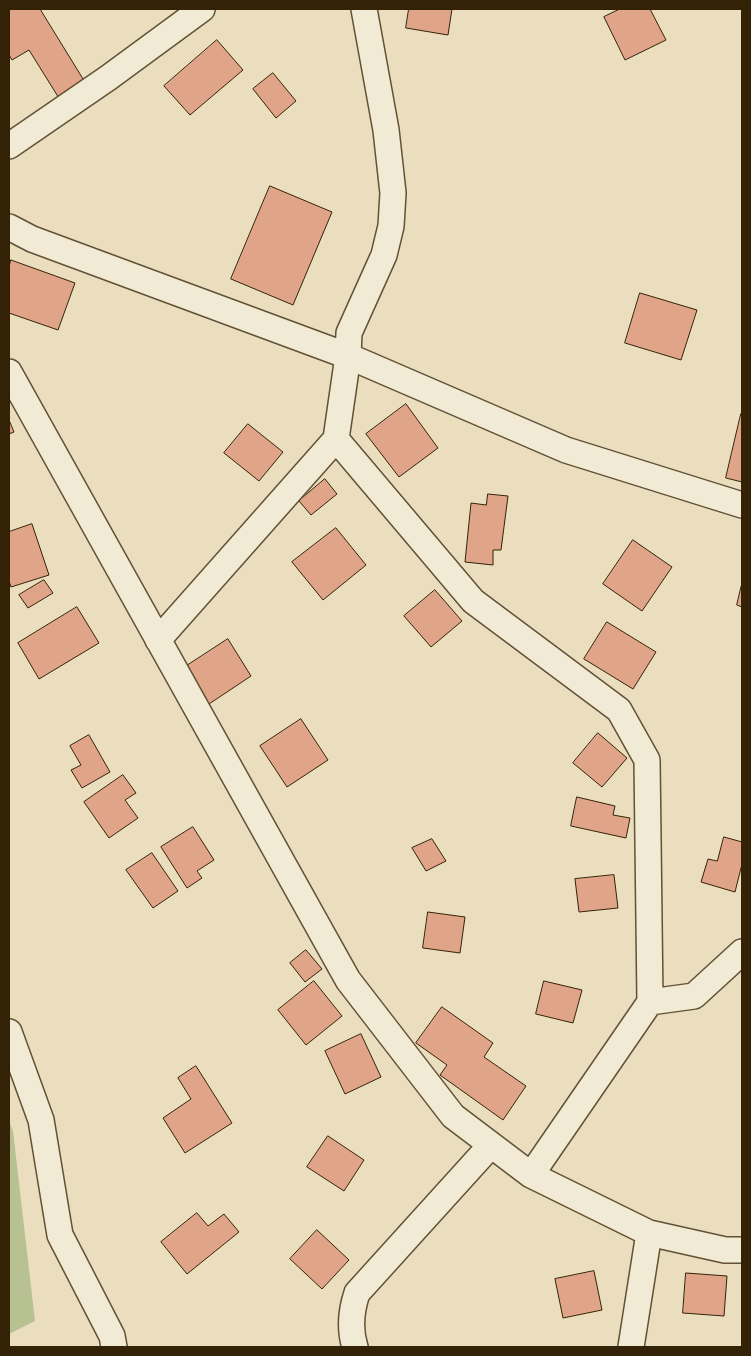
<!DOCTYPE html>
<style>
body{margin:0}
#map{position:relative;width:751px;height:1356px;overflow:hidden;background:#eadebf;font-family:"Old Standard TT",serif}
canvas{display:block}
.frame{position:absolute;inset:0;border:10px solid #342207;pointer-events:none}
</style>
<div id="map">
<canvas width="751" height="1356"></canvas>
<div class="frame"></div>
</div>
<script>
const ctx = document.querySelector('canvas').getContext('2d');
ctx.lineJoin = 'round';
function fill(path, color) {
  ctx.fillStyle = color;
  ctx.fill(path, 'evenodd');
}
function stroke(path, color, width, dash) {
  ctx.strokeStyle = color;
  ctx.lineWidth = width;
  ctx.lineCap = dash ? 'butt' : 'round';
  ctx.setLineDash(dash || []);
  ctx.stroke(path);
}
const green = new Path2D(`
 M9,1121l4,10 22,190 -26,13z`);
const building = new Path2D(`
 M9,9h31l48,78 -26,16 -33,-53 -17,10 -3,-5z
 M409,9h43l-4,26 -42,-7z
 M620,9h30l16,31 -41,20 -21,-43z
 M217,40l26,30 -53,45 -26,-29z
 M273,73l23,28 -20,17 -23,-29z
 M270,186l62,26 -39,93 -62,-26z
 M11,260l64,23 -17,47 -49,-17v-45z
 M640,293l57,17 -16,50 -56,-17z
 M406,404l32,44 -39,29 -33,-43z
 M741,414l1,1v67l-16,-4z
 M9,420l5,12 -5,2z
 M248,424l35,28 -24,29 -35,-28z
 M325,479l12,15 -26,21 -12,-14z
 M488,494l20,2 -7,54h-8v15l-28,-3 6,-59 15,2z
 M32,524l17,51 -38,12 -2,-6v-49z
 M336,528l30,37 -43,35 -31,-38z
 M633,540l39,27 -30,44 -39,-27z
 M44,580l9,13 -25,15 -9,-13z
 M742,583v24l-5,-2z
 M435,590l27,31 -31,26 -27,-31z
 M77,607l22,36 -60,36 -21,-36z
 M607,622l49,30 -23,37 -49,-30z
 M228,639l23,37 -42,28 -24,-37z
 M301,719l27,41 -41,27 -27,-41z
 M598,733l29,25 -25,29 -29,-24z
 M89,735l21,37 -28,16 -11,-18 10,-5 -11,-19z
 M123,775l13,18 -11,7 13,18 -29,20 -25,-36z
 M577,797l38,9 -2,9 17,3 -4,20 -55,-12z
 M193,827l21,33 -17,11 5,7 -15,10 -26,-41z
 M724,837l18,5v22l-7,28 -34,-10 7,-23 9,2z
 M432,839l14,22 -20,10 -14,-23z
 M152,853l26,38 -25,17 -27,-38z
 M614,875l4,33 -39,4 -4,-33z
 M428,912l37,5 -5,36 -37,-5z
 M306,950l16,19 -17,13 -15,-19z
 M314,981l28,35 -36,29 -28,-35z
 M544,981l38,9 -9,33 -37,-9z
 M442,1007l51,36 -9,14 42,29 -23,34 -63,-45 7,-10 -31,-22z
 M361,1034l20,43 -36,17 -20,-43z
 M196,1066l36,57 -47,30 -22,-35 28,-19 -13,-21z
 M328,1136l36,24 -20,31 -37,-24z
 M197,1213l11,13 16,-12 15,18 -52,42 -26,-32z
 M317,1230l32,30 -27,29 -32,-30z
 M594,1271l8,39 -39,8 -8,-39z
 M686,1273l41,3 -3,40 -41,-3z`);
const minor = new Path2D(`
 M9,146l99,-68 94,-69
 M9,227l23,12 316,117 218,94 176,55
 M9,372l339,608 105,136 78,59 118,58 76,17h17
 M336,439l137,162 146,109 28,50 3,242 -119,173
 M158,640l178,-201 12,-83 1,-23 35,-78 7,-29 2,-33 -7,-63 -22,-121
 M650,1002l44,-6 48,-44
 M9,1032l32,88 19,115 52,101 2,11
 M355,1347c-6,-19 -4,-36 2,-54l134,-148
 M631,1347l18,-114`);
fill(green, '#b8c191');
fill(building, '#e0a589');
stroke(building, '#342207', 1);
stroke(minor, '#625135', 28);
stroke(minor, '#f1ead5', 25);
</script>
